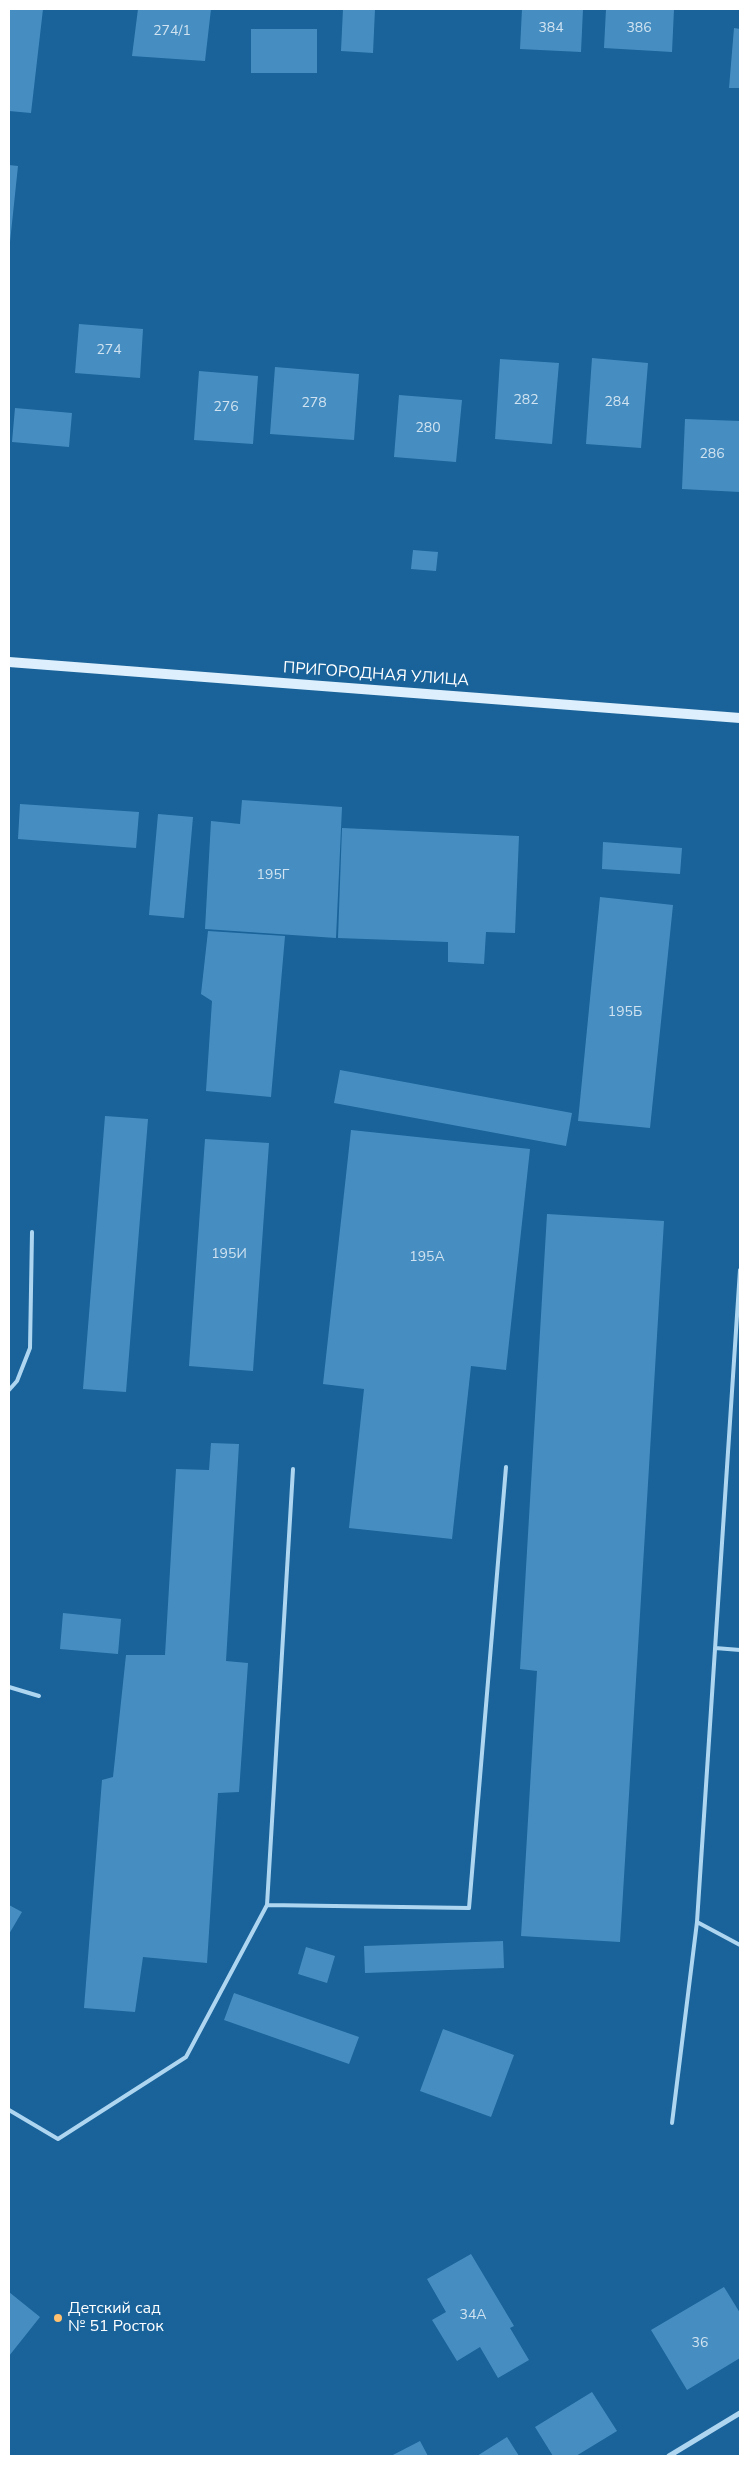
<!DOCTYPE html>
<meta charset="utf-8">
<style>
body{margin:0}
#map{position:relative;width:749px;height:2465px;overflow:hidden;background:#19639a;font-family:"Nunito Sans",sans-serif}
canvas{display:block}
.frame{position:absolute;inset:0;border:10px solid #fff;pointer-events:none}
</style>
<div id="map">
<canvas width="749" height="2465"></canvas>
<div class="frame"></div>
</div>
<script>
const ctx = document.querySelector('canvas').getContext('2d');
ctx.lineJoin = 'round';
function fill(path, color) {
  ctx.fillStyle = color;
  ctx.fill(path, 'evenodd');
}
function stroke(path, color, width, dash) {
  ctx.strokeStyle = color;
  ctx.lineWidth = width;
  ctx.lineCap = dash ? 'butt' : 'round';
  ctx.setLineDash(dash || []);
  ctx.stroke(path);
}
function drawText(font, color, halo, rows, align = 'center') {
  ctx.font = font + ' "Nunito Sans",sans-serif';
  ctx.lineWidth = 5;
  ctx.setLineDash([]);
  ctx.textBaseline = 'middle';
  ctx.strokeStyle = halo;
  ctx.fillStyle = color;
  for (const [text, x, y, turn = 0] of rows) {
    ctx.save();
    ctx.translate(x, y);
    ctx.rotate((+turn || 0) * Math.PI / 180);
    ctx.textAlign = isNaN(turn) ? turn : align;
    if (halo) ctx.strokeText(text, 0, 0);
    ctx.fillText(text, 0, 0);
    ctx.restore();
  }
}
const building = new Path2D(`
 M9,9h34l-12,104 -22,-2z
 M138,9h73l-6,52 -73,-5z
 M343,9h32l-2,44 -32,-2z
 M522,9h61l-2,43 -61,-3z
 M606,9h68l-2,43 -68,-4z
 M734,28l6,1v59h-11z
 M251,29h66v44h-66z
 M9,165l9,1 -8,76h-1z
 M79,324l64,5 -3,49 -65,-5z
 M592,358l56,5 -7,85 -55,-4z
 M500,359l59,4 -7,81 -57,-5z
 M275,367l84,7 -5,66 -84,-6z
 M199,371l59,5 -5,68 -59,-4z
 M399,395l63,5 -6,62 -62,-5z
 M15,408l57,5 -3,34 -57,-5z
 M685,419l55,2v71l-58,-3z
 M413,550l25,2 -2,19 -25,-2z
 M242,800l100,7 -6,131 -131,-9 6,-108 29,3z
 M20,804l119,8 -3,36 -118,-9z
 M158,814l35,3 -9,101 -35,-3z
 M342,828l177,8 -4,97 -29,-1 -2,32 -36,-2v-20l-110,-4z
 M603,842l79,6 -2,26 -78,-5z
 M600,897l73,8 -23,223 -72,-7z
 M208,931l77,5 -14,161 -65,-6 6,-90 -11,-7z
 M340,1070l232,43 -6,33 -232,-43z
 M105,1116l43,3 -22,273 -43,-3z
 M351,1130l179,19 -24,221 -35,-4 -19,173 -103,-11 15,-139 -41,-5z
 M205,1139l64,4 -16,228 -64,-5z
 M547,1214l117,7 -44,721 -99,-6 16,-265 -17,-2z
 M211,1443l28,1 -13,217 22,2 -9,129 -21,1 -11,170 -64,-6 -8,55 -51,-4 18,-228 11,-3 13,-122h39l11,-186 33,1z
 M63,1613l58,6 -3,35 -58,-5z
 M9,1905l13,7 -13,22z
 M503,1941l1,27 -139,5 -1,-27z
 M306,1947l29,9 -8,27 -29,-9z
 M234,1993l125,44 -10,27 -125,-44z
 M443,2029l71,26 -23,62 -71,-26z
 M471,2254l43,72 -4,2 19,32 -31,18 -18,-31 -23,14 -25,-41 14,-8 -19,-33z
 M724,2287l16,26v45l-53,32 -36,-60z
 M9,2292l31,25 -31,39z
 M592,2392l25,39 -41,25h-23l-18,-29z
 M507,2437l12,19h-42z
 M420,2441l8,15h-37z`);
const lane = new Path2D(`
 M740,1270l-43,652 43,23
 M9,1390l8,-9 13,-33 2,-116
 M715,1648l25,2
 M9,1687l30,9
 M267,1905l202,3 37,-441
 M9,2110l49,29 128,-82 81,-152 26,-436
 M672,2123l25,-201`);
const street = new Path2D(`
 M669,2456l71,-43`);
const secondary = new Path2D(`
 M9,662l731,56`);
const markers = [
 [58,2318,5,"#ffc16f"]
];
const numberNames = [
 ["384",551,29],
 ["386",639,29],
 ["274/1",172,32],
 ["274",109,351],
 ["282",526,401],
 ["284",617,403],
 ["278",314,404],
 ["276",226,408],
 ["280",428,429],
 ["286",712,455],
 ["195Г",273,876],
 ["195Б",625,1013],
 ["195И",229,1255],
 ["195А",427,1258],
 ["34А",473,2316],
 ["36",700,2344]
];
const streetNames = [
 ["ПРИГОРОДНАЯ УЛИЦА",376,675,4]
];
const poiNames = [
 ["Детский сад",68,2309],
 ["№ 51 Росток",68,2327]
];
fill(building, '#468ec2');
stroke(lane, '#afd6f1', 4);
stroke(street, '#afd6f1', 5);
stroke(secondary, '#ddeffc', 10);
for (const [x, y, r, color] of markers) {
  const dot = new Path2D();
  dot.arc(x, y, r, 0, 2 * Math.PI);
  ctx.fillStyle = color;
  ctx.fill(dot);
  stroke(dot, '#19639a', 2);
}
drawText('14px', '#d1e3f0', null, numberNames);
drawText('16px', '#fff', '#19639a', streetNames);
drawText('16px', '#fff', '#19639a', poiNames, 'left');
</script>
